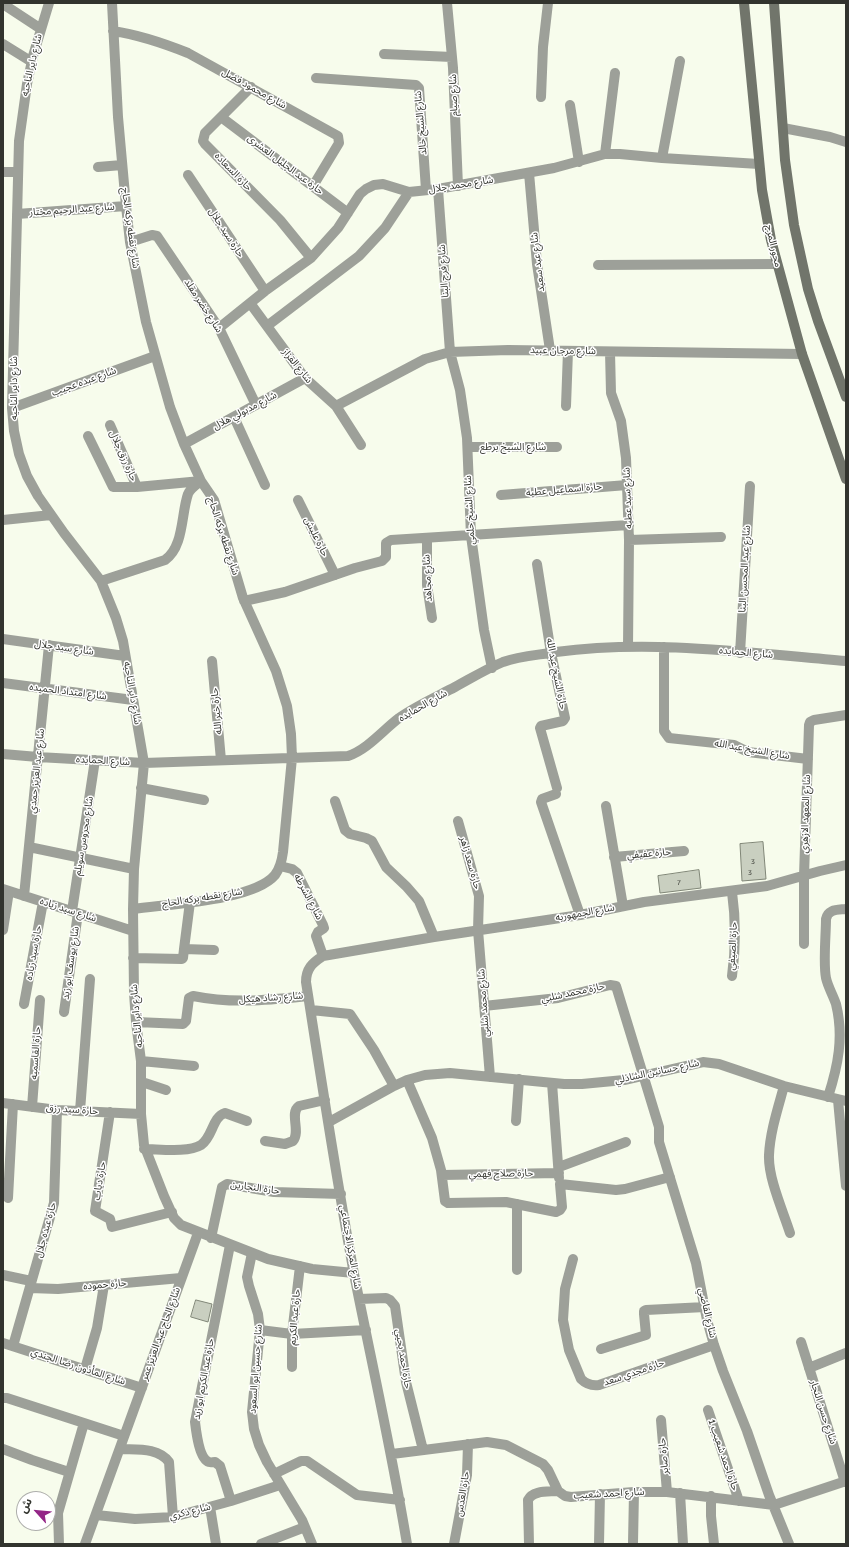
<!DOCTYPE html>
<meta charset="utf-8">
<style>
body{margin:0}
#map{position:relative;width:849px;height:1547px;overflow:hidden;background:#f7fcec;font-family:Signika,"Noto Sans Arabic",sans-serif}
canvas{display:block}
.frame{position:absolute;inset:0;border:4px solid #32342e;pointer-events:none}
.north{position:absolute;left:16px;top:1491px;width:40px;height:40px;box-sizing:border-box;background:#fff;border:1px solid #adaeab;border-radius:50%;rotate:297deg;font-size:11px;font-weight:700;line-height:16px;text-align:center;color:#32342e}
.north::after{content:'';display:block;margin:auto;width:14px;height:18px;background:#942687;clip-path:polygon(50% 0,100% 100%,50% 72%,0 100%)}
</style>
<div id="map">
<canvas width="849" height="1547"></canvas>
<div class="frame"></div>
<div class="north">ش</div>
</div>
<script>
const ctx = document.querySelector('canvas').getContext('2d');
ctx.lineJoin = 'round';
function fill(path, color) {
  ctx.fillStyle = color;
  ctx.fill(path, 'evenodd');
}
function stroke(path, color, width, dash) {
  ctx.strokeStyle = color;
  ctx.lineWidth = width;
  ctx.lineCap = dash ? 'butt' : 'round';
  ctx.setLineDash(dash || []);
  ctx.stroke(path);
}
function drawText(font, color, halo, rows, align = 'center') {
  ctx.font = font + ' Signika,"Noto Sans Arabic",sans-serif';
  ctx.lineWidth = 3;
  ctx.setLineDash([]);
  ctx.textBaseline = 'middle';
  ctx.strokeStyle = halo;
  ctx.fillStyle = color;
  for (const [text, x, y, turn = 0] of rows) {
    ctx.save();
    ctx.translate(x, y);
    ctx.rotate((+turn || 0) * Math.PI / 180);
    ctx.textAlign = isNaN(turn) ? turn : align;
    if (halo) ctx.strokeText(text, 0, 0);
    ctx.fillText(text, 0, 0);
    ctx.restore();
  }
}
const building = new Path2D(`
 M763,842l3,37 -24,2 -2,-37z
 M699,870l2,18 -41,5 -2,-17z
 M196,1300l16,4 -4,18 -17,-5z`);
const minor = new Path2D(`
 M49,3l-16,53 -6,28 -8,57 -7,267 2,23 5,23 8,22 11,20 26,37 37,48 15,37 7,23 21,122 -10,106 -1,40 1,84 2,29 5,39v53l3,31 20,51 10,22 7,7 87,34 44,10 42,4
 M112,3l6,114 8,89 4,36 16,80 24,85 14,37 17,37 13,19 29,98 33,73 11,35 4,28 1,24 -9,94c-1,8 -3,16 -8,23 -22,26 -108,29 -142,34
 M447,3l6,65 5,118
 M3,4l38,25
 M113,31c27,4 50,12 75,22l150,83 1,7 -26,43
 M3,44l29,18
 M384,54l68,3
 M316,78l100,7 3,3 7,102
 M251,87l-46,46 -2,8 2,3 75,76 31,38
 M541,97l2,-50 5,-44
 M570,105l9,57
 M221,117l127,96
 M783,128l47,9 16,5
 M605,154l10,-81
 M662,158l18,-97
 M98,167l24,-2
 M3,172h15
 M529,173l8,91 13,86
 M188,175l77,116
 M438,189l12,163 10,38 7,48 4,98 13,94 8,38
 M17,214l109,-8
 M130,242l22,-7 5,1 62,92 37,77
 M598,265l179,-1
 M250,303l55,75 31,28 25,39
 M267,326l92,-70 26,-28 24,-36
 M219,328l46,-37 46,-33 27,-30 22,-34 6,-5 8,-4 9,-1 26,8 29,-3 116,-21 51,-14h15l42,4 97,6
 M610,352l1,41 10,28 5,37 3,82 -1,107
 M336,406l89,-47 25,-7 58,-2 294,4
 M566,406l2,-55
 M12,408l143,-52
 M234,417l31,68
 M110,425l27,62
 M88,436l25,51h24l64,-6
 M184,444l121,-66
 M468,447h89
 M501,495l126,-10
 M298,500l37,75
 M3,520l48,-5
 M427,538v47l5,33
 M629,540l92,-3
 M537,564l14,89 14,65 -2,3 -22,5 -1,2 17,60
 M101,581l64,-21c19,-13 16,-46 23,-66 2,-5 9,-10 13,-13
 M244,601l41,-9 70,-24 27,-7 4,-4v-14l5,-3 238,-15
 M3,639l122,17
 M664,647v84l5,7 65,7 14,7 60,7
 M740,653l10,-167
 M212,661l9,99
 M3,683l130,17
 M3,754l35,3 106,6 204,-7c20,-7 34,-25 51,-38 17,-12 37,-21 56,-31 15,-8 31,-18 48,-25 16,-6 36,-7 53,-10 96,-13 195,1 290,9
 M141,788l63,12
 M556,794l-14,5 -1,3 39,113
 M335,801l10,29 5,4 16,4 6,3 14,26 20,19 13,15 15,36
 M606,806l17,100
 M458,821l21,75 -1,34 12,147
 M29,847l105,22
 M614,857l70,-6
 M280,866l12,3 5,4 26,52 1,3 -6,4 -2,4 7,20
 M3,889l130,42
 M732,892c4,29 4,55 0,84
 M24,896l25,-251
 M72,911l23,-151
 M3,930l6,-39
 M804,944v-68l5,-151 1,-3 4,-2 32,-5
 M184,949l6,-47
 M133,958l49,1 1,-1 1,-9 30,1
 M24,1004l19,-102
 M484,1006l74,-8 52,-13 6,1 43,141v15l37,121 11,57 7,25 9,26 24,60 22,64 20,49
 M311,1010l39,4 24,36 20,36
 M64,1012l14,-99
 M136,1022l47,2 3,-3 3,-23 4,-2c40,8 75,4 115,0
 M141,1061l53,5
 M407,1080l25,58 9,32 4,31 3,2 58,-1 50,10 4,-2 2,-3 -2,-23 56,6 9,-1 45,-12
 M142,1082l24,8
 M552,1083l7,95
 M784,1086c-6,22 -14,46 -15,69 -1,23 14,56 21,78
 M828,1097c10,-31 16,-60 8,-93 -3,-9 -8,-17 -10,-26 -3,-15 0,-43 0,-59 2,-10 11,-9 20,-10
 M838,1100l8,86
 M3,1103l54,7 84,4
 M32,1107l8,-107
 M80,1111l10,-132
 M110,1112l-15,99 15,8 2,8 60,-15
 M516,1121l3,-42
 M329,1122l65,-36 13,-6 18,-5 25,-2 114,11h18l42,-4 79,-18 16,2 65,22 62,15
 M265,1141l20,3 8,-3c8,-10 -4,-28 6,-35l26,-6
 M144,1149c15,0 44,4 57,-4 12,-8 11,-28 24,-32l22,8
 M559,1167l67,-25
 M442,1175l117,-2
 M8,1198l5,-94
 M211,1238l11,-51 5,-3 47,8 67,2
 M230,1245l-35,177c1,8 4,37 14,40 1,1 4,0 6,0l5,4 11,35
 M252,1253l-5,24 2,9 9,28 2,16 -8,82 2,17 5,16 8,17 35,58 10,24
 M573,1259l-8,30 -2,31 6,30 12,29c5,5 10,7 18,6l115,-40
 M517,1270v-66
 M3,1275l28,6
 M30,1288l28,1 123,-11
 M359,1299l27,-1 4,2 5,6 11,76 17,68
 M260,1330l32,4 74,-4
 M801,1342l44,140
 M3,1343l139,45
 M13,1346l41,-143 3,-93
 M601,1349l45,-14 -2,-21v-3l2,-1 59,-3
 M292,1367v-33l8,-68
 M809,1368l37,-15
 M85,1369l12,-41 7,-43
 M3,1398h4l117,38
 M708,1410l31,91
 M661,1420l6,72
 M3,1449l29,11 37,12
 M120,1449c16,1 38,-2 49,13l4,55
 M392,1454l95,-12 19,3 37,19 5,6 10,21 7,5 6,1 63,-5h33l107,13 72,-24
 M274,1474l27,-13h6l50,34 43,5
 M680,1493l3,51
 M711,1496v20l3,28
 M210,1507l6,37
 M96,1515l39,4 38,-2 58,-16 49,-16
 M633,1543l1,-51
 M59,1544l-1,-31 26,-90
 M85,1544l113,-311
 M261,1544l44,-17
 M407,1544c-15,-91 -35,-180 -53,-270 -18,-97 -33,-195 -48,-292 0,-13 6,-19 17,-26l111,-19 146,-22 64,-13 123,-16 53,-15 26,-6
 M454,1544l13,-69 1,-31
 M529,1544l-1,-44c5,-10 20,-8 30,-9
 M599,1544l1,-50`);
const secondary = new Path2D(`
 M744,3l18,187 9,50 31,114 44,125
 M774,3l11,157 9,65 14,64 10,32 28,76`);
const numberNames = [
 ["3",753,862],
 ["3",750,873],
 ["7",679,883]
];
const streetNames = [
 ["شارع داير الناحيه",32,65,-77],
 ["شارع محمود فضل",254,89,29],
 ["شارع صيام",454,95,-92],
 ["شارع الشيخ خالد",421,123,-95],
 ["حارة عبد الجليل العشرى",285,165,37],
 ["حارة السعاده",233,172,46],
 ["شارع محمد جلال",461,185,-9],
 ["شارع عبد الرحيم مختار",72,210,-4],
 ["شارع نقطه بركه الحاج",130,228,82],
 ["حارة سيد جلال",226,233,57],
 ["محور المرج",773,246,77],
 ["شارع عبد سعيد",538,262,-97],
 ["شارع فرج البنا",444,271,-94],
 ["شارع خضر مقلد",203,306,57],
 ["شارع مرجان عبيد",563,351,1],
 ["شارع القزاز",297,366,51],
 ["شارع عبده عجيب",84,382,-20],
 ["شارع داير الناحيه",14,388,-90],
 ["شارع مدبولي هلال",245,411,-28],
 ["شارع الشيخ برطع",513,447],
 ["حارة رزق جلال",123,456,66],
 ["حارة اسماعيل عطية",564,490,-5],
 ["شارع سيد عطيه",628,498,-92],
 ["شارع الشيخ حلمي",470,510,-93],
 ["شارع نقطه بركه الحاج",223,536,72],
 ["حارة عليش",316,537,64],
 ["شارع عبد المحسن البنا",745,569,-87],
 ["شارع مجاهد",428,578,-93],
 ["شارع سيد جلال",64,648,8],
 ["شارع الحمايده",746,653,5],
 ["حارة الشيخ عبد الله",556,674,79],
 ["شارع امتداد الحميده",68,692,7],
 ["شارع داير الناحيه",132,693,80],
 ["شارع الحمايده",423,706,-30],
 ["حارة خير الله",217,711,-95],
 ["شارع الشيخ عبد الله",752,750,10],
 ["شارع الحمايده",103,761,3],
 ["شارع عبد العزيز حمدي",37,771,-84],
 ["شارع المعهد الازهري",806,814,-88],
 ["شارع محروس سويلم",84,836,-81],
 ["حارة عفيفي",649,854,-5],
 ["حارة سعد زاهر",470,863,74],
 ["شارع الشرطه",308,897,62],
 ["شارع نقطه بركه الحاج",202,898,-9],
 ["شارع سيد زياده",68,910,18],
 ["شارع الجمهوريه",585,913,-10],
 ["حارة الصيفي",733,946,-87],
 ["حارة سيد زياده",34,953,-80],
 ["شارع يوسف ابو زيد",71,963,-82],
 ["حارة محمد شلبي",573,993,-12],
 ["شارع رشاد هيكل",271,998,-4],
 ["شارع محمد شلبي",484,1003,-94],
 ["شارع داير الناحيه",137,1016,-95],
 ["حارة القاسميه",36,1053,-86],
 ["شارع حسانين الشاذلي",657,1072,-12],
 ["حارة سيد رزق",72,1110,4],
 ["حارة صلاح فهمي",501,1174,-1],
 ["حارة دياب",100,1181,-81],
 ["حارة النجارين",255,1188,8],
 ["حارة عبده جلال",46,1230,-75],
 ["شارع المركز الاجتماعي",350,1247,80],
 ["حارة حموده",105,1285,-5],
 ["شارع القاضي",707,1313,77],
 ["حارة عبد الكريم",295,1317,-85],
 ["شارع الحاج عبد العزيز عمر",161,1334,-70],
 ["حارة احمد يحيي",403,1359,81],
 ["شارع المأذون رضا الجندي",78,1367,18],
 ["شارع حسين ابو السعود",256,1369,-86],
 ["حارة مجدي سعد",634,1373,-19],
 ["حارة عبد الكريم ابو زيد",204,1379,-80],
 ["شارع حسن النجار",823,1412,72],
 ["حارة احمد شعيب 1",723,1455,71],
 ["حارة صابر",664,1456,-95],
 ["حارة العدس",463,1494,-81],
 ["شارع احمد شعيب",609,1494,-3],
 ["شارع ذكري",190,1512,-14]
];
fill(building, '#c9cfc0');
stroke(building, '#808677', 1);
stroke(minor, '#9da099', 10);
stroke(secondary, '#71756b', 10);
drawText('8px', '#585b52', null, numberNames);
drawText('10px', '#32342e', '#fff', streetNames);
</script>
